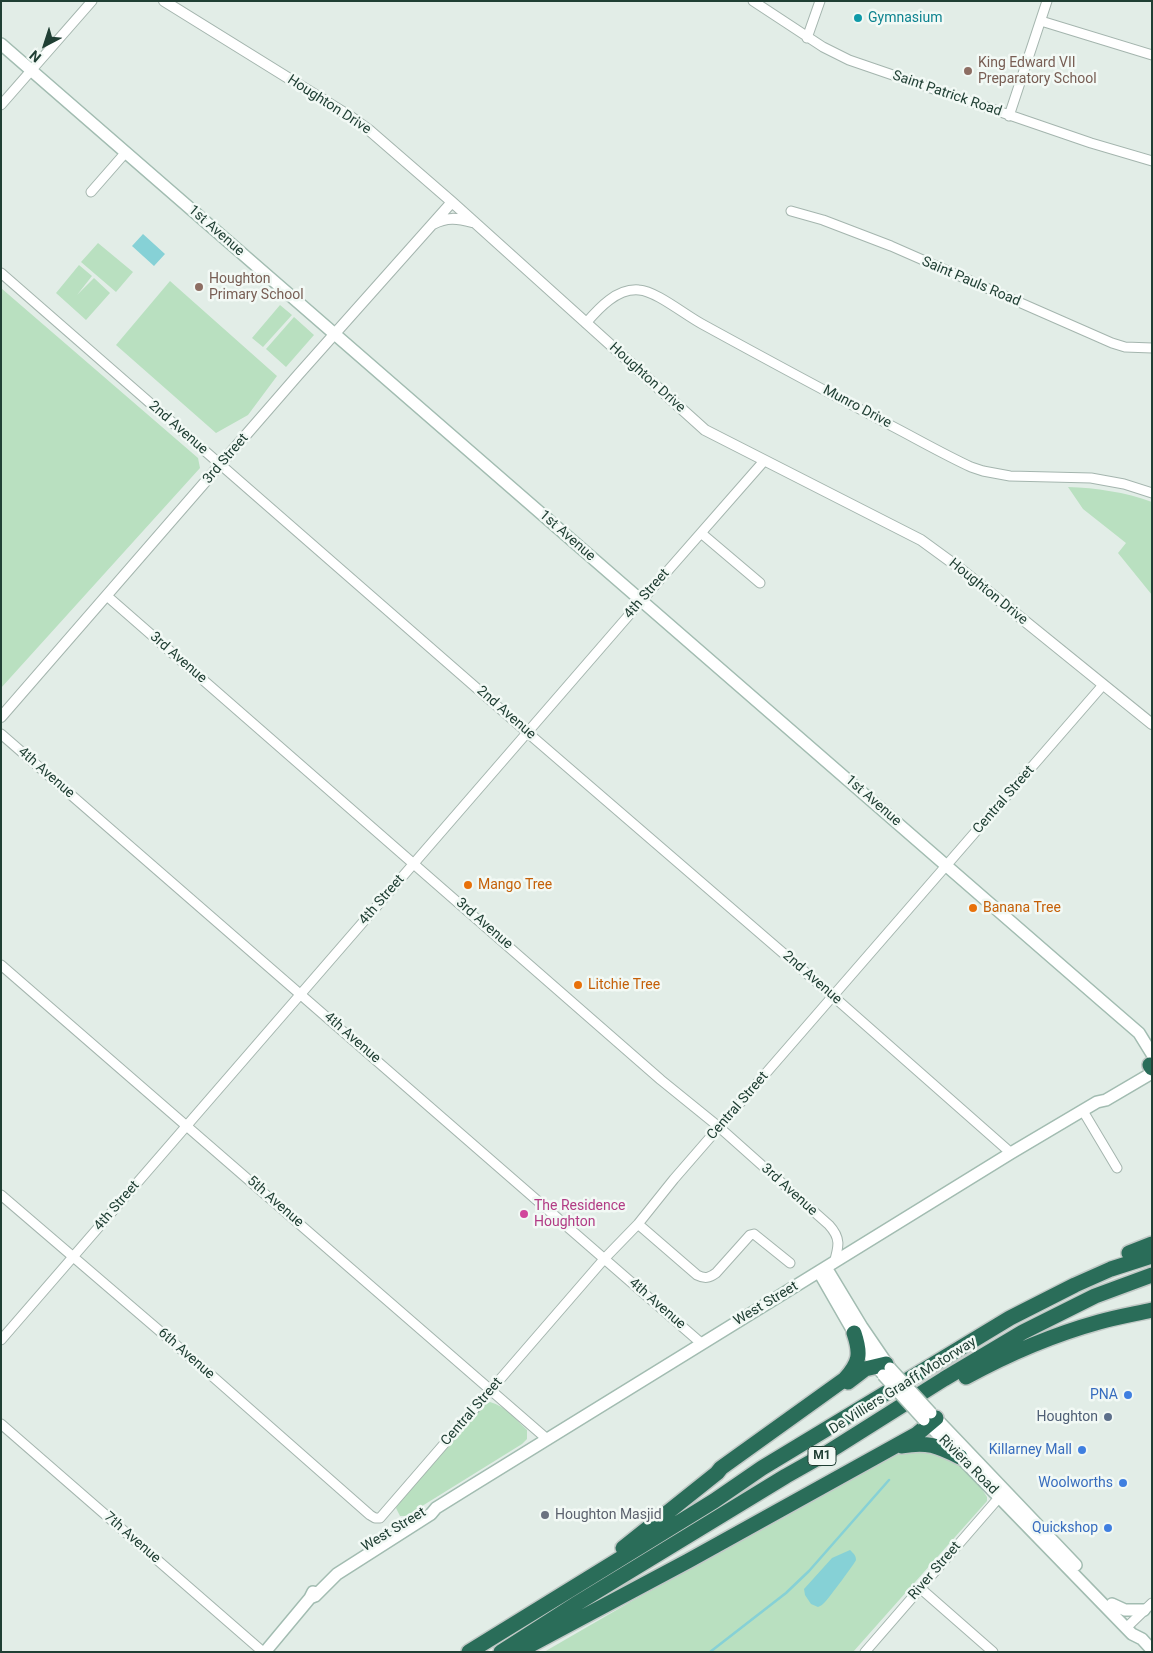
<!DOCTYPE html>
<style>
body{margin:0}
#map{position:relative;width:1153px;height:1653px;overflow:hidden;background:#e2ede7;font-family:Roboto,sans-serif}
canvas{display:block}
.frame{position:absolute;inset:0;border:2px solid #203f34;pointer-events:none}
.north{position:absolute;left:20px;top:20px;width:50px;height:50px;-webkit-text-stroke:4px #f2f9f5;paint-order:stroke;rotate:220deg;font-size:14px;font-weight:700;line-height:20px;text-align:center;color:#203f34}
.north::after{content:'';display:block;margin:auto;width:18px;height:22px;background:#203f34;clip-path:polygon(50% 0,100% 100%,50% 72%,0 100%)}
</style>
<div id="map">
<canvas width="1153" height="1653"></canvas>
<div class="frame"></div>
<div class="north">N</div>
</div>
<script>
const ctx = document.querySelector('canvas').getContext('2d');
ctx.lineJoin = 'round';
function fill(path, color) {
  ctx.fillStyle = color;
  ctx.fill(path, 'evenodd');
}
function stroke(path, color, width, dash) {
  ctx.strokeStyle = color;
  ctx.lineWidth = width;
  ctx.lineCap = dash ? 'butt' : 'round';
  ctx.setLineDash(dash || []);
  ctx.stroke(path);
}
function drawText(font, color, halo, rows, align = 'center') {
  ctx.font = font + ' Roboto,sans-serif';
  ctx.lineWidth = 5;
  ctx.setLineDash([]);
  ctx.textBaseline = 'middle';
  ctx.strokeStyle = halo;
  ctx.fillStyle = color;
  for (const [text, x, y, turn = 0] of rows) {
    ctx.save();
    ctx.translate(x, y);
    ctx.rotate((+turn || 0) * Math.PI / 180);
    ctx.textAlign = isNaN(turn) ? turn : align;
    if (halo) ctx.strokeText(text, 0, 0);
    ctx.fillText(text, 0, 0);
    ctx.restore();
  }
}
const green = new Path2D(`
 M98,243l35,29 -17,20 -35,-30z
 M79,265l13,11 -15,19 17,-17 16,15 -24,27 -30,-27z
 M170,281l107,95 -29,39 -32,18 -100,-88z
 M1,288l197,170 2,10 -199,220z
 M280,305l12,10 -29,32 -11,-9z
 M294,317l20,18 -28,32 -20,-18z
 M1068,487c28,1 57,5 84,15v93l-34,-42 8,-10 -43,-34z
 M490,1402c16,4 26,18 37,28v9l-5,5 -116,72h-6l-4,-8 2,-5 86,-98z
 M916,1446l35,11 27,26 9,14v4l-134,151h-309l88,-51 155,-85 34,-25 66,-37z`);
const water = new Path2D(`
 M143,234l22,20 -11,12 -22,-20z
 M850,1550c3,3 6,5 6,10 -1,3 -27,38 -31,42 -2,2 -4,4 -7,5l-7,-3 -6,-9 -1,-6 28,-31z`);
const stream = new Path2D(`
 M710,1652l76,-59 23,-22 80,-91`);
const minor = new Path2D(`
 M753,1l70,46 26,13 242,83 61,18
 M1041,21l111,34
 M807,38l13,-37
 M1,105l91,-104
 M1009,116l38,-115
 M91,192l35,-40
 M791,211l32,9 68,26 221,97 13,4 27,1
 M1,273l527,460 306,264 177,156
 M586,323c13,-15 31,-35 53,-33 17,1 46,25 63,34 62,34 125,68 188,101 27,14 53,29 81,42l12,4 27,5 81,2 33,6 28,9
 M701,533l59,50
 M107,596l554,484 58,47 110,98c12,13 10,21 5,38
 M1,734l700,609
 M1,965l546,474
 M1083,1111l34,57
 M1,1195l210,180 159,140 5,3h5l225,-260 33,-34 36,-45 429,-494
 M638,1224l59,51c8,4 12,3 19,-2l34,-38 4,-1 36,29
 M1,1340l635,-733 128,-146
 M1,1424l262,228
 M920,1588l73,64
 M1126,1628l26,-25
 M865,1652l138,-159`);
const tertiary = new Path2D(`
 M164,1l187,116 18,13 83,72 253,228 216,110 37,27 194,157
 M433,224c14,-7 24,-6 39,-2
 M1,717l297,-342 154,-173`);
const secondary = new Path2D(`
 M1,44l1101,957 37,32 13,21
 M827,1269l35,58 28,41
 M819,1272l35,61 27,39
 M932,1414l144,151
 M924,1420l208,214 10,5 10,11
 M310,1598l5,-2 22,-22 94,-60 5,-6 37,-23 538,-332 86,-51 9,-2 46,-27
 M1112,1604l13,6h19
 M265,1652l45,-54 3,-6`);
const motorway = new Path2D(`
 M1150,1065l2,3
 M1129,1253l23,-9
 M966,1377c42,-23 86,-42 133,-55 17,-5 35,-8 53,-12
 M848,1382l17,-13 21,-5
 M902,1446c25,-5 36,0 58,11
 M623,1548l94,-75 4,-5 124,-89c15,-17 16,-25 9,-46
 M521,1650l167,-89 229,-127 19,-16
 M469,1652l245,-151 48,-33 248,-150 65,-33 36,-16 41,-13
 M501,1652l75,-48 210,-128 39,-22 119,-75 79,-47 72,-36 57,-21`);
const secondaryBridge = new Path2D(`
 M890,1368l41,45
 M883,1375l41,45`);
const markers = [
 [858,18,5,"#0f9aa8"],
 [968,71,5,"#8d6e63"],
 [199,287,5,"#8d6e63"],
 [468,885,5,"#e8710a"],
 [973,908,5,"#e8710a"],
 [578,985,5,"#e8710a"],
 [524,1214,5,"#d1479c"],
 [1128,1395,5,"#3f7fe0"],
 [1108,1417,5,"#5c6f8a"],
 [1082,1450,5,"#3f7fe0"],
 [1123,1483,5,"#3f7fe0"],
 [545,1515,5,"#6b7280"],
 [1108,1528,5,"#3f7fe0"]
];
const shields = [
 [822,1456,28]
];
const shieldNames = [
 ["M1",822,1456]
];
const cultureNames = [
 ["Gymnasium",868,18]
];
const educationNames = [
 ["King Edward VII",978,63],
 ["Preparatory School",978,79],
 ["Houghton",209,279],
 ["Primary School",209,295]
];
const streetNames = [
 ["Saint Patrick Road",947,94,19],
 ["Houghton Drive",329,105,33],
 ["1st Avenue",216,231,41],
 ["Saint Pauls Road",971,282,23],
 ["Houghton Drive",647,378,42],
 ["Munro Drive",857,407,28],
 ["2nd Avenue",178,428,41],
 ["3rd Street",226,459,-49],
 ["1st Avenue",567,536,41],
 ["Houghton Drive",988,592,39],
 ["4th Street",647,594,-49],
 ["3rd Avenue",178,658,41],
 ["2nd Avenue",506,713,41],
 ["4th Avenue",46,773,41],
 ["Central Street",1004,800,-49],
 ["1st Avenue",873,801,41],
 ["4th Street",382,900,-49],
 ["3rd Avenue",484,924,41],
 ["2nd Avenue",812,978,41],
 ["4th Avenue",352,1038,41],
 ["Central Street",738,1106,-49],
 ["3rd Avenue",789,1190,42],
 ["5th Avenue",275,1202,41],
 ["4th Street",117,1206,-49],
 ["4th Avenue",657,1304,41],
 ["West Street",766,1304,-31],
 ["6th Avenue",186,1354,41],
 ["De Villiers Graaff Motorway",903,1386,-32],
 ["Central Street",472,1412,-49],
 ["Riviera Road",968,1465,45],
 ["West Street",394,1530,-31],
 ["7th Avenue",132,1538,41],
 ["River Street",935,1571,-49]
];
const foodNames = [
 ["Mango Tree",478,885],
 ["Banana Tree",983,908],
 ["Litchie Tree",588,985]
];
const hotelNames = [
 ["The Residence",534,1206],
 ["Houghton",534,1222]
];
const shopNames = [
 ["PNA",1118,1395],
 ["Killarney Mall",1072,1450],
 ["Woolworths",1113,1483],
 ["Quickshop",1098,1528]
];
const serviceNames = [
 ["Houghton",1098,1417]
];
const worshipNames = [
 ["Houghton Masjid",555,1515]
];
fill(green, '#b9e0c0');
fill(water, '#86d1d6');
stroke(stream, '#86d1d6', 2.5);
stroke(minor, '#a4b5ae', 11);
stroke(tertiary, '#a4b5ae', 12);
stroke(secondary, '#a2bcb1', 14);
stroke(motorway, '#c1c9c6', 18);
stroke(minor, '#fff', 9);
stroke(tertiary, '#fff', 10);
stroke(secondary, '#fff', 11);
stroke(motorway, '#2a6d59', 15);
stroke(secondaryBridge, '#a2bcb1', 14, []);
stroke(secondaryBridge, '#fff', 11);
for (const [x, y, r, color] of markers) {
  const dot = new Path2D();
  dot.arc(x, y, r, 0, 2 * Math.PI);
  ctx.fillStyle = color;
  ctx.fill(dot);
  stroke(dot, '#f2f9f5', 2);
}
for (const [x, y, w] of shields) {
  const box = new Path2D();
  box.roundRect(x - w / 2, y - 9.5, w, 19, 4);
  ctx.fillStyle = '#f2f9f5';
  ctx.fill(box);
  stroke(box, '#203f34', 1);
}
drawText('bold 12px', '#203f34', null, shieldNames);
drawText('14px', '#0d838f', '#f2f9f5', cultureNames, 'left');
drawText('14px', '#785e54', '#f2f9f5', educationNames, 'left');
drawText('14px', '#203f34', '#f2f9f5', streetNames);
drawText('14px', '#c56008', '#f2f9f5', foodNames, 'left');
drawText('14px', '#b23c85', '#f2f9f5', hotelNames, 'left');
drawText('14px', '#366cbe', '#f2f9f5', shopNames, 'right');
drawText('14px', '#4e5e75', '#f2f9f5', serviceNames, 'right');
drawText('14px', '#5b616d', '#f2f9f5', worshipNames, 'left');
</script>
